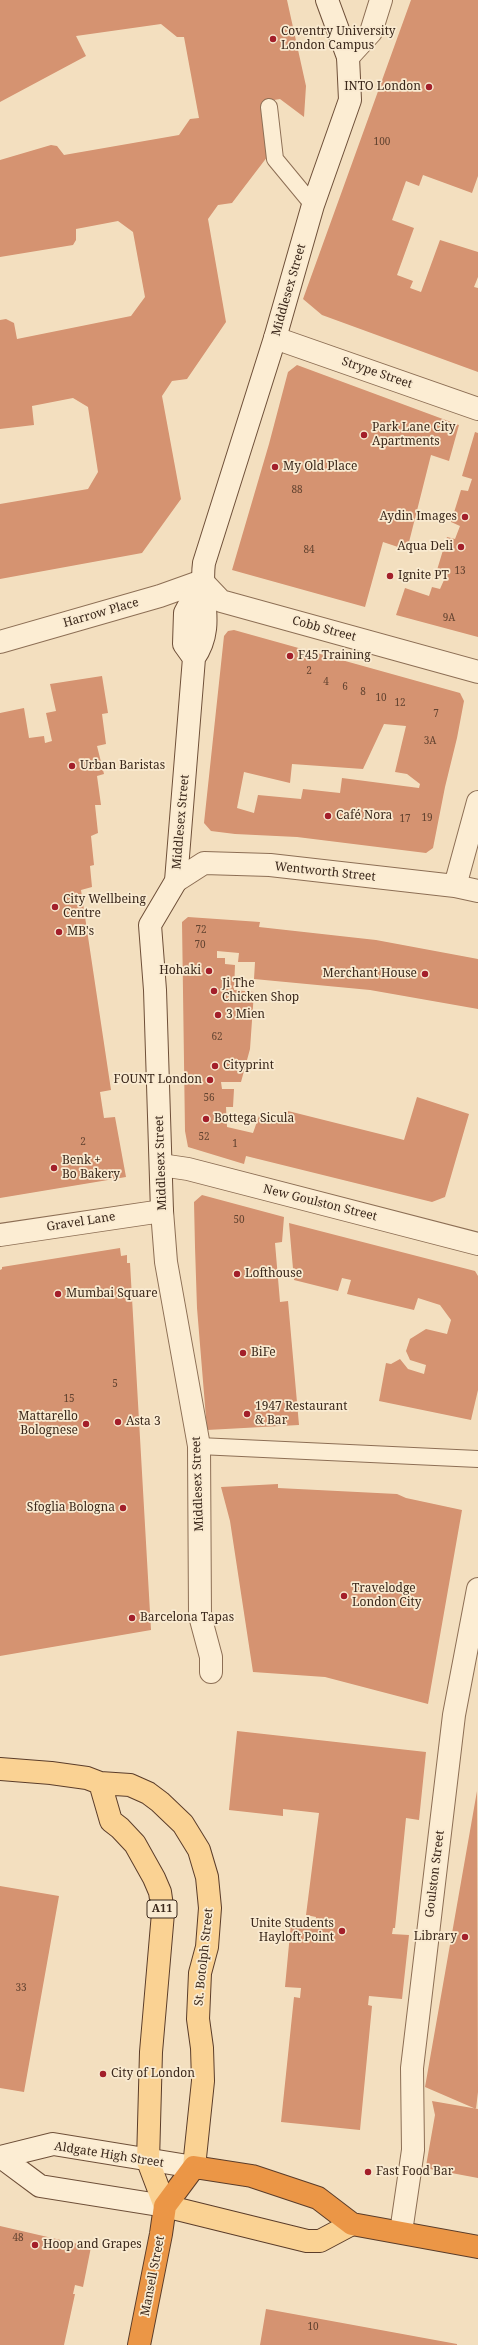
<!DOCTYPE html>
<meta charset="utf-8">
<style>
body{margin:0}
canvas{display:block;background:#f3dfbf}
</style>
<canvas width="478" height="2345"></canvas>
<script>
const ctx = document.querySelector('canvas').getContext('2d');
ctx.lineJoin = 'round';
function fill(path, color) {
  ctx.fillStyle = color;
  ctx.fill(path, 'evenodd');
}
function stroke(path, color, width, dash) {
  ctx.strokeStyle = color;
  ctx.lineWidth = width;
  ctx.lineCap = dash ? 'butt' : 'round';
  ctx.setLineDash(dash || []);
  ctx.stroke(path);
}
function drawText(font, color, halo, rows, align = 'center') {
  ctx.font = font + ' "Noto Serif",serif';
  ctx.lineWidth = 3.5;
  ctx.setLineDash([]);
  ctx.textBaseline = 'middle';
  ctx.strokeStyle = halo;
  ctx.fillStyle = color;
  for (const [text, x, y, turn = 0] of rows) {
    ctx.save();
    ctx.translate(x, y);
    ctx.rotate((+turn || 0) * Math.PI / 180);
    ctx.textAlign = isNaN(turn) ? turn : align;
    if (halo) ctx.strokeText(text, 0, 0);
    ctx.fillText(text, 0, 0);
    ctx.restore();
  }
}
const building = new Path2D(`
 M0,0h287l19,86 -2,31 -24,-18 -6,1 -8,11 8,37 -42,55 -14,2 -10,14 18,103 -39,57 -15,2 -10,15 19,103 -39,54 -142,26v-75l88,-15 10,-17 -10,-65 -15,-9 -41,8 2,19 -34,4v-109l6,-1 8,4 3,16 114,-23 14,-19 -12,-65 -15,-11 -42,8v11l-3,5 -73,12v-97l51,-15 6,1 7,9 115,-20 11,-16 9,-1 -15,-81h-7l-16,-13 -85,12 10,20 -86,46z
 M411,0h67v176l-6,17 -49,-18 -4,11 -13,-5 -14,39 22,8 -17,47 16,6 -3,7 11,4 19,-52 38,12v25l-4,10 4,1v84l-156,-57 -19,-16z
 M297,365l162,60 -10,36 -18,-6 -24,95 -24,-8 -18,65 -133,-37 37,-126 19,-72z
 M475,432l3,1v204l-82,-22 9,-27 24,8 3,-9 8,2 4,-9 2,-7 -9,-3 10,-33 8,2 5,-13 -9,-4 10,-32 7,1 4,-12 -10,-3z
 M234,630l226,63 4,8 -7,37 -12,49 -12,61 -7,5 -129,-16 -62,-3 -24,-3 -7,-8 20,-187 4,-5zM384,724l22,2 -11,46 12,2 13,10 -1,4 -77,-10 -2,15 -37,-4 -2,10 -43,-4 -4,18 -17,-5 7,-36 46,11 2,-19 71,5z
 M102,676l6,37 -6,1 4,30 -9,2 7,28 -7,2 4,29h-6l3,28 -7,3 3,29 -4,1 2,21 -11,3 30,200 -11,2 4,26 11,-1 11,60 -126,21v-485l24,-5 5,30 15,-2 1,7 7,-2 -6,-28 10,-2 -6,-27z
 M188,917l72,5 -1,5 117,13 102,19v50l-108,-19 -116,-11 1,-17h-17l1,-9 -22,-2v7h8v6l10,1 -1,25 20,2 -4,57 -9,33h-20l1,7h12l-1,18h-7l1,20 26,6 7,-20 27,5 1,-7 116,29 13,-43 52,17 -24,83 -13,5 -186,-46 -2,8 -56,-17 -3,-16 -3,-209z
 M202,1195l82,22 -2,25 -7,1 5,59 8,-1 11,124 -92,5 -10,-122 -2,-61 -1,-45z
 M289,1223l186,48 3,5v114l-7,30 -92,-19 7,-38 5,1 9,-5 8,10 16,5 2,-9 -16,-5 -4,-9 4,-12 16,-10 21,5 4,-14 -11,-15 -22,-7 -4,12 -67,-16 4,-14 -9,-2 -4,13 -44,-11z
 M120,1248l1,8 6,-1v8h3l21,367 -151,26v-386l2,-1v-2z
 M278,1484v4l119,6 9,4 56,12 -34,194 -103,-27 -72,-5 -23,-151 -9,-34z
 M237,1731l189,21 -7,68 -13,-2 -11,110h-2l-1,6 17,1 -7,64 -33,-3 -1,9 4,1 -12,124 -79,-8 13,-125 6,1 1,-10 -16,-1 6,-64 24,3 1,-9 -10,-2 13,-102 -36,-4v7l-54,-6z
 M477,1791l1,301 -2,17 -51,-22z
 M0,1886l59,10 -35,196 -24,-4z
 M432,2101l46,8v69l-48,-9 -4,-3 9,-51z
 M0,2226l91,21 -8,40 -8,-2 -2,9h2l-11,51h-64z
 M266,2309l191,35v1h-197z`);
const lane = new Path2D(`
 M269,107l6,52 38,46
 M199,1446l279,13`);
const street = new Path2D(`
 M348,57l23,-25 10,-32
 M275,338l203,71
 M0,642l160,-46 42,-15 19,20 257,71
 M176,881l28,-18 66,2 185,21 23,5
 M455,886l23,-84
 M161,1165l27,4 290,75
 M0,1235l162,-24 4,51 33,184 1,170 11,41v15
 M401,2232l12,-82 -1,-82 42,-353 24,-126`);
const secondary = new Path2D(`
 M194,658l-10,-14 1,-31 17,-32
 M162,1211l-7,-221 -5,-65 26,-44 18,-223c22,-32 5,-60 10,-95l71,-225 38,-133 37,-105 -2,-43 -21,-57
 M0,2157l53,-13 141,23
 M1,2157l39,29 125,20`);
const primary = new Path2D(`
 M0,1769l51,4 36,5 13,5 30,2 18,8 12,9 23,22 16,26 8,27 3,31 -3,39 -7,26 -2,46 4,29 1,33 -9,86
 M100,1783l11,38 9,7 15,16 19,34 6,14 3,21 -12,139 -3,109 17,45 142,35h13l32,-17`);
const highway = new Path2D(`
 M139,2345l22,-111 4,-28 29,-39 58,9 66,22 34,26 126,23`);
const markers = [
 [273,39,4,"#a31f2a"],
 [429,87,4,"#a31f2a"],
 [364,435,4,"#a31f2a"],
 [275,467,4,"#a31f2a"],
 [465,517,4,"#a31f2a"],
 [461,547,4,"#a31f2a"],
 [390,576,4,"#a31f2a"],
 [290,656,4,"#a31f2a"],
 [72,766,4,"#a31f2a"],
 [328,816,4,"#a31f2a"],
 [55,907,4,"#a31f2a"],
 [59,932,4,"#a31f2a"],
 [209,971,4,"#a31f2a"],
 [425,974,4,"#a31f2a"],
 [214,991,4,"#a31f2a"],
 [218,1015,4,"#a31f2a"],
 [215,1066,4,"#a31f2a"],
 [210,1080,4,"#a31f2a"],
 [206,1119,4,"#a31f2a"],
 [54,1168,4,"#a31f2a"],
 [237,1274,4,"#a31f2a"],
 [58,1294,4,"#a31f2a"],
 [243,1353,4,"#a31f2a"],
 [247,1414,4,"#a31f2a"],
 [118,1422,4,"#a31f2a"],
 [86,1424,4,"#a31f2a"],
 [123,1508,4,"#a31f2a"],
 [344,1596,4,"#a31f2a"],
 [132,1618,4,"#a31f2a"],
 [342,1931,4,"#a31f2a"],
 [465,1937,4,"#a31f2a"],
 [103,2074,4,"#a31f2a"],
 [368,2172,4,"#a31f2a"],
 [35,2245,4,"#a31f2a"]
];
const numberNames = [
 ["100",382,142],
 ["88",297,490],
 ["84",309,550],
 ["13",460,571],
 ["9A",449,618],
 ["2",309,671],
 ["4",326,682],
 ["6",345,687],
 ["8",363,692],
 ["10",381,698],
 ["12",400,703],
 ["7",436,714],
 ["3A",430,741],
 ["19",427,818],
 ["17",405,819],
 ["72",201,930],
 ["70",200,945],
 ["62",217,1037],
 ["56",209,1098],
 ["52",204,1137],
 ["2",83,1142],
 ["1",235,1144],
 ["50",239,1220],
 ["5",115,1384],
 ["15",69,1399],
 ["33",21,1988],
 ["48",18,2238],
 ["10",313,2327]
];
const shields = [
 [162,1909,30]
];
const shieldNames = [
 ["A11",162,1909]
];
const poiNames = [
 ["Coventry University",281,32],
 ["London Campus",281,46],
 ["INTO London",421,87,"right"],
 ["Park Lane City",372,428],
 ["Apartments",372,442],
 ["My Old Place",283,467],
 ["Aydin Images",457,517,"right"],
 ["Aqua Deli",453,547,"right"],
 ["Ignite PT",398,576],
 ["F45 Training",298,656],
 ["Urban Baristas",80,766],
 ["Café Nora",336,816],
 ["City Wellbeing",63,900],
 ["Centre",63,914],
 ["MB's",67,932],
 ["Hohaki",201,971,"right"],
 ["Merchant House",417,974,"right"],
 ["Ji The",222,984],
 ["Chicken Shop",222,998],
 ["3 Mien",226,1015],
 ["Cityprint",223,1066],
 ["FOUNT London",202,1080,"right"],
 ["Bottega Sicula",214,1119],
 ["Benk +",62,1161],
 ["Bo Bakery",62,1175],
 ["Lofthouse",245,1274],
 ["Mumbai Square",66,1294],
 ["BiFe",251,1353],
 ["1947 Restaurant",255,1407],
 ["& Bar",255,1421],
 ["Mattarello",78,1417,"right"],
 ["Bolognese",78,1431,"right"],
 ["Asta 3",126,1422],
 ["Sfoglia Bologna",115,1508,"right"],
 ["Travelodge",352,1589],
 ["London City",352,1603],
 ["Barcelona Tapas",140,1618],
 ["Unite Students",334,1924,"right"],
 ["Hayloft Point",334,1938,"right"],
 ["Library",457,1937,"right"],
 ["City of London",111,2074],
 ["Fast Food Bar",376,2172],
 ["Hoop and Grapes",43,2245]
];
const streetNames = [
 ["Middlesex Street",289,290,-74],
 ["Strype Street",377,373,19],
 ["Harrow Place",101,613,-16],
 ["Cobb Street",324,629,15],
 ["Middlesex Street",181,822,-85],
 ["Wentworth Street",325,872,6],
 ["Middlesex Street",161,1163,-92],
 ["New Goulston Street",320,1203,14],
 ["Gravel Lane",81,1222,-9],
 ["Middlesex Street",198,1484,-92],
 ["Goulston Street",435,1874,-83],
 ["St. Botolph Street",204,1957,-84],
 ["Aldgate High Street",109,2155,9],
 ["Mansell Street",153,2276,-79]
];
fill(building, '#d59371');
stroke(lane, '#8d6f55', 18);
stroke(street, '#8d6f55', 24);
stroke(secondary, '#6f5039', 24);
stroke(primary, '#5b3d2a', 24);
stroke(highway, '#5b3d2a', 24);
stroke(lane, '#fcedd3', 16);
stroke(street, '#fcedd3', 22);
stroke(secondary, '#fcedd3', 22);
stroke(primary, '#fad293', 22);
stroke(highway, '#eb9646', 22);
for (const [x, y, r, color] of markers) {
  const dot = new Path2D();
  dot.arc(x, y, r, 0, 2 * Math.PI);
  ctx.fillStyle = color;
  ctx.fill(dot);
  stroke(dot, '#f9ead0', 1.5);
}
drawText('10px', '#624330', null, numberNames);
for (const [x, y, w] of shields) {
  const box = new Path2D();
  box.roundRect(x - w / 2, y - 9, w, 18, 3);
  ctx.fillStyle = '#f9ead0';
  ctx.fill(box);
  stroke(box, '#3b281b', 1);
}
drawText('bold 11px', '#3b281b', null, shieldNames);
drawText('12px', '#3b281b', '#f9ead0', poiNames, 'left');
drawText('12px', '#3b281b', '#f9ead0', streetNames);
</script>
